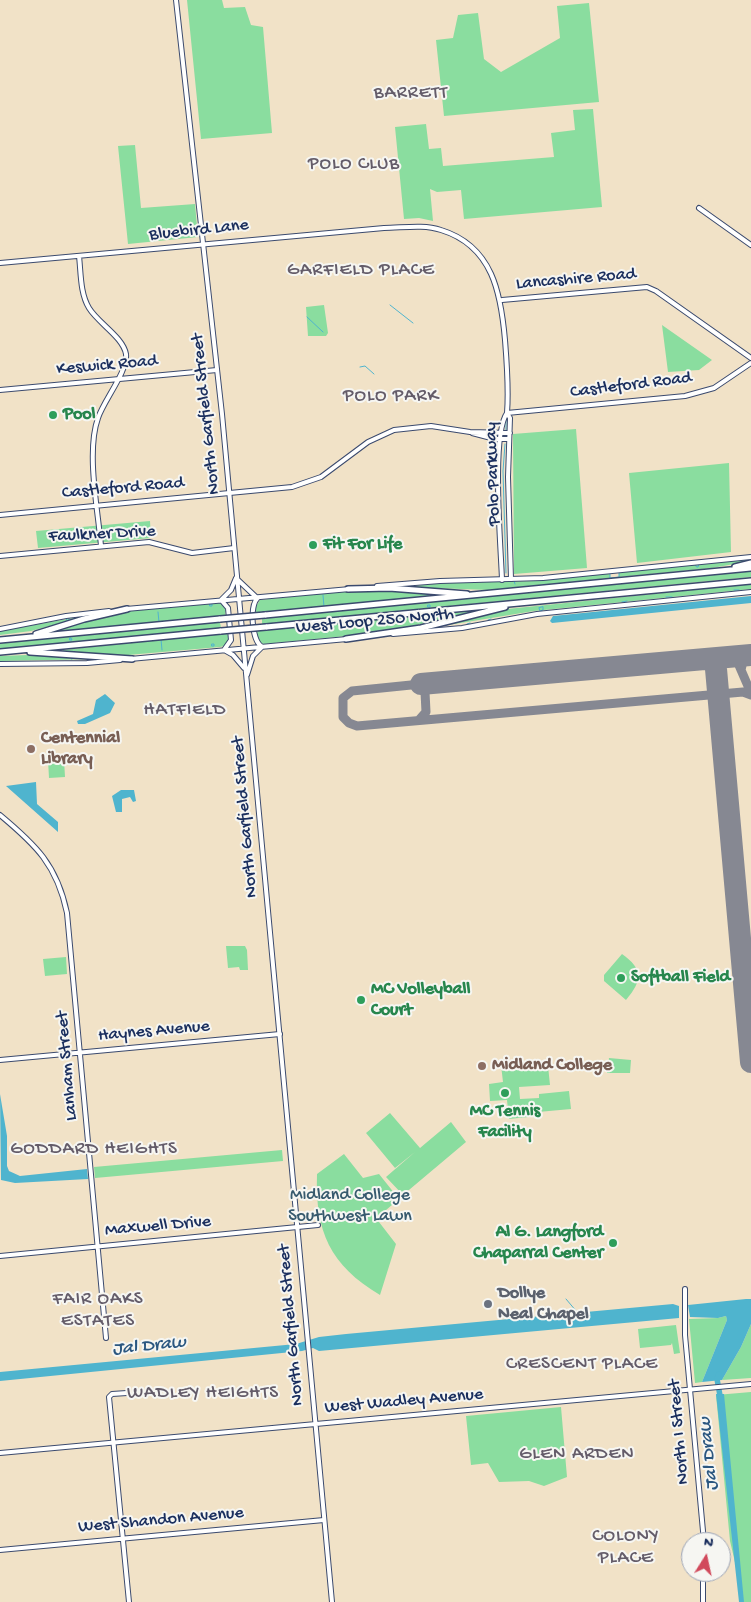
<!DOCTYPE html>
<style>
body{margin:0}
#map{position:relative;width:751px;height:1602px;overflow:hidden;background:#f1e2c7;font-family:"Gochi Hand",sans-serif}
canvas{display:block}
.north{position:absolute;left:681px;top:1532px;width:50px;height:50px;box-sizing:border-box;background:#f6f6f2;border:1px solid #9ea6b7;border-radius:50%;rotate:10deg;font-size:14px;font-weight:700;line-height:20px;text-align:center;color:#1b2f5e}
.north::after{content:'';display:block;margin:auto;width:18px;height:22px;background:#d1495b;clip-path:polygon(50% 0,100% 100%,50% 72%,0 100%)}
</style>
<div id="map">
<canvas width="751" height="1602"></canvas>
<div class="north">N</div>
</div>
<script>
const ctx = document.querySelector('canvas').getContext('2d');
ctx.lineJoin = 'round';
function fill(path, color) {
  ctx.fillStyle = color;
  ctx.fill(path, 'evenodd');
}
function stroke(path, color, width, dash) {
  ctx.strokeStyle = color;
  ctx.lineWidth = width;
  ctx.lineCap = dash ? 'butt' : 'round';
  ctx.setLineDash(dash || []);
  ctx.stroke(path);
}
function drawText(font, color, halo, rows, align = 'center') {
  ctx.font = font + ' "Gochi Hand",sans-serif';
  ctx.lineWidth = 4;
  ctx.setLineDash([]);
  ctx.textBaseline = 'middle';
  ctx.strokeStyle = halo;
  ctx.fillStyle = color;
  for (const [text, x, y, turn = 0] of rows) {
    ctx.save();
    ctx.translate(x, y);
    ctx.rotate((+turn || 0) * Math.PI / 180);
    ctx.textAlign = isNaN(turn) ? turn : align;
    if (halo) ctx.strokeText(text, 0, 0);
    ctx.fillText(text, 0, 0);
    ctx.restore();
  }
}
const green = new Path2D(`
 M187,0h35l2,8 21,-1 6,18 12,2 9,106 -71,6z
 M589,3l10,99 -155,14 -8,-76 17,-2 5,-23 20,-2 6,46 17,13 59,-34 -3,-32z
 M593,109l9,98 -138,12 -3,-29 -24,2 -7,-3 3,32 -14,-3 -15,1 -9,-92 31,-3 3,25 12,-1 2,18 111,-9 -3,-24 24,-3 -2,-20z
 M135,145l6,63 54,-4 3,33 -70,7 -10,-98z
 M324,305l4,28 -2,3h-18l-2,-29z
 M662,325l50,35 -13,10 -31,2z
 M576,429l11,139 -73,6 -1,-140z
 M729,463l2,89 -94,11 -8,-90z
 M150,521l1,17 -113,10 -2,-17z
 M751,559v2l-39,7 -93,9v-5z
 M751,571v6l-489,47v-6z
 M610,573v5l-121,12 -84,-3 36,-4 94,-2z
 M751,584v5l-217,22 -104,17 77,-19z
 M357,590l79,3v2l-180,18 -1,-5 5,-8z
 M220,603l6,5 -1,8 -164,15 -1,-4 70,-16z
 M475,611l-87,21 -124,12 -6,-2 -2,-9 2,-2 9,-1z
 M90,615l-59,16 -31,4v-4z
 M220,622l1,6 -221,21v-6z
 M226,633l3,3c1,6 -3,10 -9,11l-92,8 -65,-3v-2z
 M27,655l71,4 -98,2v-5z
 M64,759l1,18 -16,1 -1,-18z
 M226,946h19l2,4 1,20h-8l-1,-3 -11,1z
 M622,954c21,15 21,26 4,46l-22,-19v-6z
 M66,957l1,17 -22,2 -2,-17z
 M609,1058l22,2 -1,13h-23z
 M517,1064l1,5 30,-3 2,19 -31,2 1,12 19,-1v-4l30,-3 2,18 -33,3v4l-29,3 -2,-19 -17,1 -1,-17 14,-2 -2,-17z
 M390,1113l30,35 31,-26 15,20 -63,53 -17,-18 29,-25 -20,16 -29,-35z
 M282,1150l1,11 -188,17 -1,-11z
 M344,1154l19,24 16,-4 20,25 -20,17v6l17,22 -16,51c-50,-30 -65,-63 -63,-121z
 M726,1316l1,4 -25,62 -7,1 -6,-64 29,-1z
 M751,1324v54l-29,2 19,-33z
 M676,1325l4,28 -6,1 -2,-11 -1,2 -31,3 -2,-19z
 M751,1392v210h-11l-2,-27 -8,-34 -14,-146z
 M561,1407l6,70 -23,9 -15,-5 -30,1 -11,-19 -17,2 -5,-49z`);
const water = new Path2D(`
 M751,596v7l-199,20 -2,-2 3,-5z
 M105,694l10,9 -5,10 -25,11h-7l-1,-3 16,-7 3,-14z
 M36,782l1,22 21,18v10l-52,-46z
 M121,790h13l2,11 -3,1 -3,-5 -8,2v13h-6l-4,-16z
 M0,1094l7,42v30l2,5 11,5 67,-7 1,10 -73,4 -14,-3z
 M746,1299h5v25l-10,23 -19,33 -20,2 25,-62 -1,-4 -8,2 -28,-1 -2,-12z
 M673,1304l6,2v12l-360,33 -6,-3 -11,3 -302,30v-9l296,-28 23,-7 27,-3z
 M716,1394h8l20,208h-5z`);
const stream = new Path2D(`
 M390,305l23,18
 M307,317l16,15
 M360,367l5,-1 9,8
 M506,430v-12
 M489,435l8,1
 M505,444l-2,27 3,102
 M695,564h4l-1,3h-1z
 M619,572v5l-9,1v-5z
 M584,576l6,-1
 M556,579l6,-1
 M504,581h10l1,3
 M734,590h5
 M427,593h2v2h-2z
 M323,595l1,12
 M666,597h6
 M622,602l5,-1
 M210,604h2v2h-2z
 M428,605h2v2h-2z
 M543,607v3l-3,1 -1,-3z
 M158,612l1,10
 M66,618h3v2l-1,1z
 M429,618h2v2h-2z
 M488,620l3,-1
 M325,624l1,9
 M467,624l3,-1
 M70,638h1l1,2h-2z
 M161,639l1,11
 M212,644h2v2h-2z
 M72,657h1v1l-1,1z
 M566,1299l11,13`);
const river = new Path2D(`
 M719,1374l-2,5 4,22`);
const taxiway = new Path2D(`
 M727,657l11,6 13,30
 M716,669l3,-8 8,-4
 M741,670l2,-9 6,-6
 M421,684l-69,7 -9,7v19l6,6 8,3 386,-34 8,3
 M419,720l7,-8 -1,-20 9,-9
 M744,979l7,9
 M746,1000l5,-9`);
const runway = new Path2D(`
 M716,669l35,393
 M421,684l330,-29`);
const tertiary = new Path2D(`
 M699,208l52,37
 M79,256c2,17 1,37 10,52 9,15 34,29 37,46 2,17 -22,46 -28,64 -12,34 0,92 3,128
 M0,263l384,-35c18,0 39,-4 57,2 52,16 60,64 64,110 2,25 4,49 2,73l3,5 -2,59 3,102
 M502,300l145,-13 9,4 95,67
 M0,390l217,-20
 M507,413l178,-17 29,-8 37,-25
 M472,433l23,6h14
 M0,515l292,-28 29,-10 47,-35 26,-12 37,-4 39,6 40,1
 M0,556l149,-14 43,11 42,-5
 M502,580c-1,-32 -11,-145 5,-167
 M0,815c36,30 57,50 67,98l39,425
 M0,1060l280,-26
 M0,1256l318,-31
 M685,1289v46l19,207
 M127,1393l-15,1 -3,3 20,205
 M0,1550l324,-30
 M703,1602v-30`);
const secondary = new Path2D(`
 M176,0l46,414 110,1188
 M238,580l18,17
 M377,586l63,-5 103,-3 208,-21
 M258,598c-9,7 -6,42 3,48
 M221,600l10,-10 5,-12
 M222,601l6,7 3,32 -7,10 9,5 11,13
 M126,609l224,-20
 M0,629l66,-13 43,-5
 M393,634l69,-6 75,-14 214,-22
 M130,659l217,-20
 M0,664l87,-1 33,-3
 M247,675l6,-19 9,-9
 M0,1453l751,-69`);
const motorway = new Path2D(`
 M735,567l16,-4
 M348,589l41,-1 78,6
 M265,615l486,-47
 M266,627l485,-46
 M36,634l48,-15 43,-10
 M346,639l75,-11 84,-21
 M0,640l220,-21
 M0,652l221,-21
 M30,652l102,7`);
const motorwayBridge = new Path2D(`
 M220,619l45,-4
 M221,631l45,-4`);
const markers = [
 [53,415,5,"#2e9e5b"],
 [313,545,5,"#2e9e5b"],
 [31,749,5,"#8d6e63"],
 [621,978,5,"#2e9e5b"],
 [361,1000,5,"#2e9e5b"],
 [482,1066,5,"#8d6e63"],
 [505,1093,5,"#2e9e5b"],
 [613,1243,5,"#2e9e5b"],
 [488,1304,5,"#6b7280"]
];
const streetNames = [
 ["Bluebird Lane",199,231,-6],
 ["Lancashire Road",576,280,-5],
 ["Keswick Road",107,366,-5],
 ["Castleford Road",631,386,-7],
 ["North Garfield Street",207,414,-96],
 ["Polo Parkway",494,474,-92],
 ["Castleford Road",123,489,-5],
 ["Faulkner Drive",102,535,-3],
 ["West Loop 250 North",375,622,-5],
 ["North Garfield Street",246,817,-95],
 ["Haynes Avenue",154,1032,-5],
 ["Lanham Street",68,1066,-95],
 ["Maxwell Drive",158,1227,-5],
 ["North Garfield Street",292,1325,-95],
 ["West Wadley Avenue",404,1402,-5],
 ["North I Street",680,1432,-95],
 ["West Shandon Avenue",161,1521,-5]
];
const leisureNames = [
 ["Pool",63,415],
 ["Fit For Life",323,545],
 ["Softball Field",631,978],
 ["MC Volleyball",371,990],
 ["Court",371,1011],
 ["MC Tennis",505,1112,"center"],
 ["Facility",505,1133,"center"],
 ["Al G. Langford",603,1233,"right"],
 ["Chaparral Center",603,1254,"right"]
];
const educationNames = [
 ["Centennial",41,739],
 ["Library",41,760],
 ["Midland College",492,1066]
];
const parkNames = [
 ["Midland College",350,1196],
 ["Southwest Lawn",350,1217]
];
const worshipNames = [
 ["Dollye",498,1294],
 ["Neal Chapel",498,1315]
];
const neighbourhoodNames = [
 ["BARRETT",411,94],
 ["POLO CLUB",354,165],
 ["GARFIELD PLACE",361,271],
 ["POLO PARK",391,397],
 ["HATFIELD",185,711],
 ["GODDARD HEIGHTS",94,1150],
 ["FAIR OAKS",98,1300],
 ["ESTATES",98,1322],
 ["CRESCENT PLACE",582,1365],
 ["WADLEY HEIGHTS",203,1394],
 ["GLEN ARDEN",577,1455],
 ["COLONY",626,1537],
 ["PLACE",626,1559]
];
const waterNames = [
 ["Jal Draw",149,1347,-6],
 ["Jal Draw",710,1454,-96]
];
fill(green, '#8add9f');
fill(water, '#4fb4ce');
stroke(stream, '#4fb4ce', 1);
stroke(river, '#4fb4ce', 5.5);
stroke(taxiway, '#868892', 9);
stroke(runway, '#868892', 22);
stroke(tertiary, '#3b4a6e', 6);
stroke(secondary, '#3b4a6e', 6);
stroke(motorway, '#3b4a6e', 8);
stroke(tertiary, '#fff', 4);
stroke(secondary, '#fff', 4);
stroke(motorway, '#fff', 5);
stroke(motorwayBridge, '#3b4a6e', 8, []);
stroke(motorwayBridge, '#fff', 5);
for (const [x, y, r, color] of markers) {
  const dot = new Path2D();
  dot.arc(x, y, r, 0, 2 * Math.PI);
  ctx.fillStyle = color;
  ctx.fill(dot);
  stroke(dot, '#f6f6f2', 2);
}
drawText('18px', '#1b2f5e', '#f6f6f2', streetNames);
drawText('bold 18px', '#27864d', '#f6f6f2', leisureNames, 'left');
drawText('bold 18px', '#785e54', '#f6f6f2', educationNames, 'left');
drawText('18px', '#375a6e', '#f6f6f2', parkNames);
drawText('bold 18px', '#5b616d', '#f6f6f2', worshipNames, 'left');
ctx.letterSpacing = '1px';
drawText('19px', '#645c69', '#f6f6f2', neighbourhoodNames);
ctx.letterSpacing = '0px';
drawText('italic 19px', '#2b5780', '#f6f6f2', waterNames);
</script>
